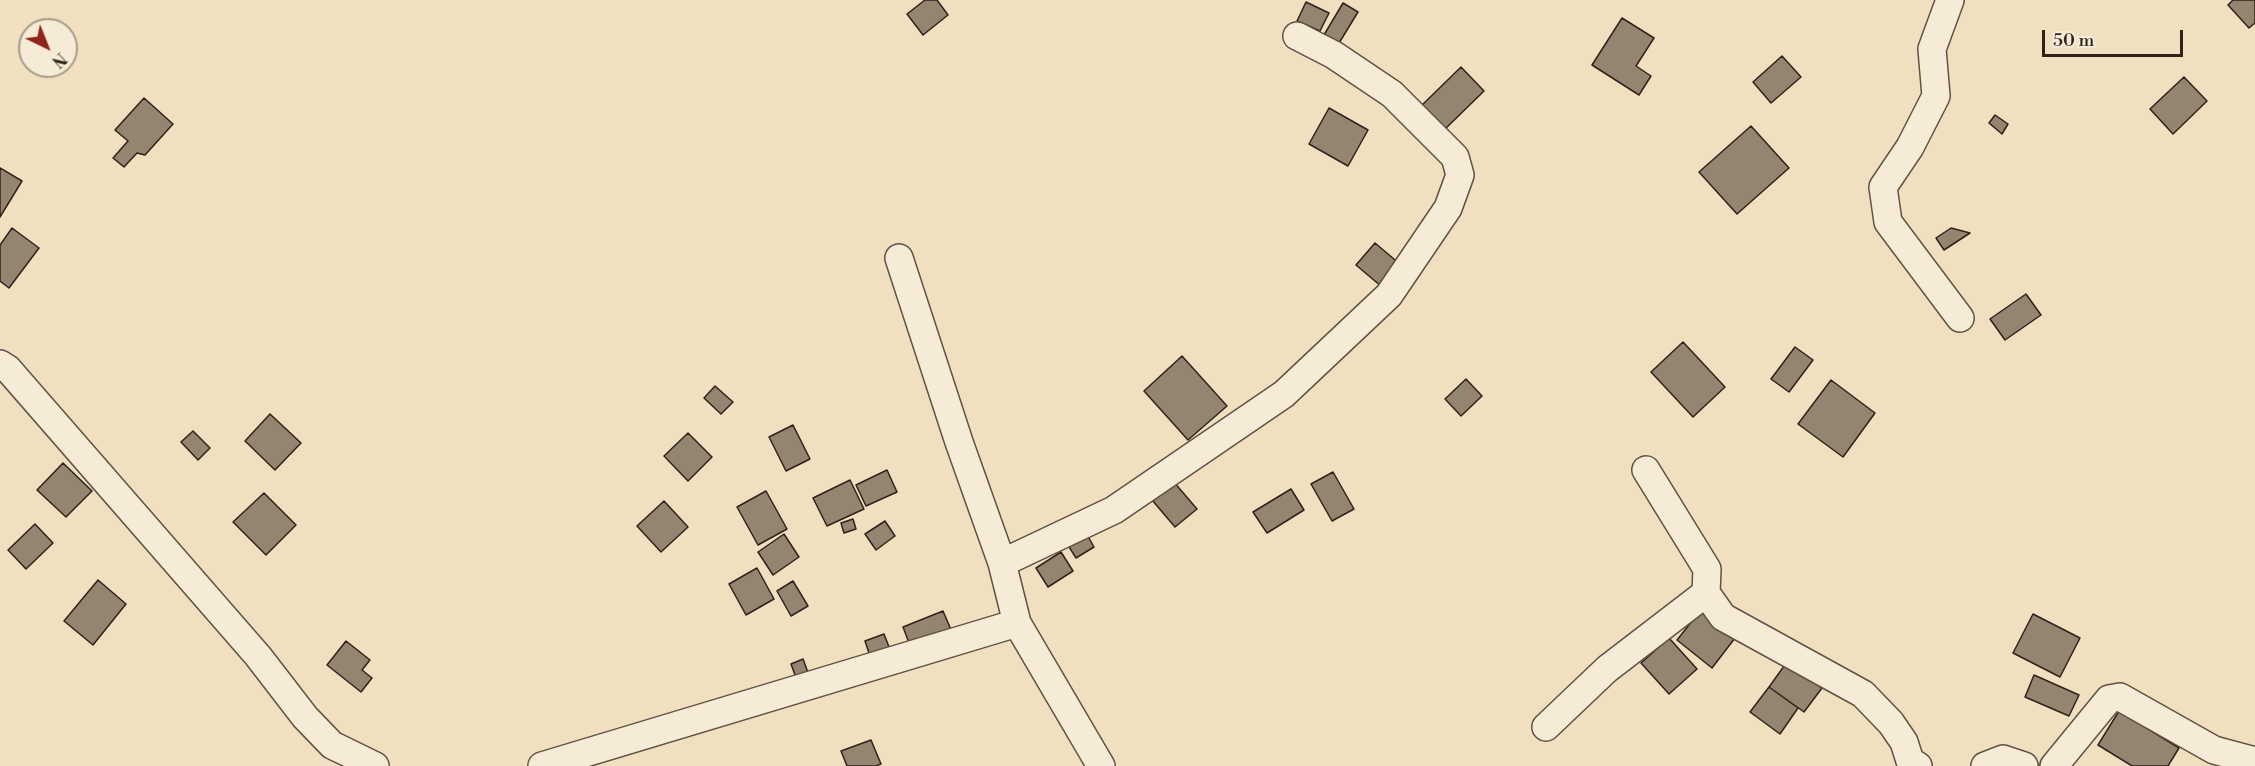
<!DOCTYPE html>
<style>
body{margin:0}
#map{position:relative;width:2255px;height:766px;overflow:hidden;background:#f1e0c0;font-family:"Libre Bodoni",serif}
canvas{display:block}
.north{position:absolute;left:18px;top:18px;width:60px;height:60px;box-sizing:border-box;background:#f6ebd6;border:2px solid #a79b8b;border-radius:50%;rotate:137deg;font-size:16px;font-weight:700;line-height:24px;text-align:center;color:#30221b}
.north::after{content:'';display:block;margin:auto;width:21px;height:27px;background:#8f2418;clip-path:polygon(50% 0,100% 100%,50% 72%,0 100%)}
.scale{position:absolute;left:2042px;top:30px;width:141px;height:27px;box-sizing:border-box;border:3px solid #30221b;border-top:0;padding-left:8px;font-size:18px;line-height:21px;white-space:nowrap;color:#30221b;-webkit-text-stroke:4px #f6ebd6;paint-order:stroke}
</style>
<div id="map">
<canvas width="2255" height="766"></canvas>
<div class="north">N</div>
<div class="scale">50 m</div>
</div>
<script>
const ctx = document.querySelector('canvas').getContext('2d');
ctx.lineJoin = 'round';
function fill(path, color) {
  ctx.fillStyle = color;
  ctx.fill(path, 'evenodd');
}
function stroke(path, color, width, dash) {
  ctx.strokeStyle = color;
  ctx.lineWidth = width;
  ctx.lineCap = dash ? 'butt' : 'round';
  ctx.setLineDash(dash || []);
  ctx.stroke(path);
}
const building = new Path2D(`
 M925,0h12l11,15 -25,20 -16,-21z
 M2233,0h22v23l-6,5 -21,-23z
 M1306,2l23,11 -9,18 -23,-10z
 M1343,3l15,9 -22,36 -15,-8z
 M1622,18l32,20 -18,28 15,10 -12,19 -47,-30z
 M1782,56l19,21 -30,26 -18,-21z
 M1461,67l23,24 -42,41 -24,-23z
 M2184,77l23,24 -34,33 -23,-25z
 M144,98l29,26 -28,31 -8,-2 -13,14 -11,-9 15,-17 -13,-11z
 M1329,108l39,22 -20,36 -39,-22z
 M1995,115l13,9 -6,10 -13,-11z
 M1751,126l38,42 -52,46 -38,-42z
 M0,168l22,13 -22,36z
 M12,228l27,20 -30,40 -9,-7v-36z
 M1951,228l19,5 -26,17 -8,-12z
 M1375,243l26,22 -19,22 -26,-22z
 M2026,294l15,21 -36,25 -15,-21z
 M1683,342l42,45 -32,30 -42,-45z
 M1795,347l18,13 -24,32 -18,-13z
 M1182,356l45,50 -39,34 -44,-49z
 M1466,379l16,17 -21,20 -16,-17z
 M1831,380l44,33 -32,44 -45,-33z
 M715,386l18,16 -12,12 -17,-16z
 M270,414l31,29 -26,27 -30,-29z
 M793,425l17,34 -24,12 -17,-34z
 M193,431l17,17 -12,12 -17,-18z
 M688,433l24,24 -24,24 -24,-25z
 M63,463l29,28 -26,26 -29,-27z
 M887,470l10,22 -31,14 -10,-21z
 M1333,472l21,37 -22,12 -21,-37z
 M850,480l14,29 -37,17 -14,-28z
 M1173,481l24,28 -22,18 -23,-27z
 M1291,489l13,21 -37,23 -14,-21z
 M766,491l21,38 -29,16 -21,-38z
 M264,493l32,32 -30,30 -33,-33z
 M664,501l24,26 -27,25 -24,-26z
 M853,519l3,10 -12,4 -3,-10z
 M885,521l10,15 -19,14 -11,-16z
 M35,524l18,19 -27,26 -18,-19z
 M1085,531l9,16 -18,11 -10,-16z
 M784,534l15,23 -26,18 -15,-23z
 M1061,552l12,19 -25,16 -12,-19z
 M757,568l17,31 -28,16 -17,-31z
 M98,580l28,24 -33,41 -29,-24z
 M793,581l15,25 -17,10 -14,-25z
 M943,611l9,21 -41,16 -8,-21z
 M1700,611l35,27 -23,30 -35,-28z
 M2033,614l47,24 -20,39 -47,-24z
 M884,634l7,18 -20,7 -6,-18z
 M1669,638l28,31 -28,25 -28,-31z
 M346,641l24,19 -8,10 10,8 -11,14 -34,-27z
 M803,659l7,19 -12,5 -7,-19z
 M1787,662l35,26 -18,24 -35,-25z
 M2034,675l45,20 -10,21 -44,-19z
 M1769,687l29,21 -18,26 -30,-22z
 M2119,711l60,37 -11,18h-36l-34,-21z
 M871,740l10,24 -5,2h-29l-6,-15z`);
const minor = new Path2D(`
 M1950,0l-18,49 4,47 -26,51 -27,40 5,35 72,96
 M0,364l8,5 250,287 47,61 27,28 43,21
 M1646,470l61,99 -1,24 17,24 140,77 28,29 13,19 6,19 8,5
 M1002,563l112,-53 170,-116 105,-99 59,-87 12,-33 -5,-18 -63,-63 -58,-39 -37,-19
 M1017,623l84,143
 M1546,727l61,-58 99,-76
 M542,766l475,-143 -15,-60 -43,-121 -60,-184
 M1985,766l18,-7 21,7
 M2054,766l55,-67 11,-2 94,53 41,11`);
fill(building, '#948571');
stroke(building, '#30221b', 1.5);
stroke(minor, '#605244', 30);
stroke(minor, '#f6ebd6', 27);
</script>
